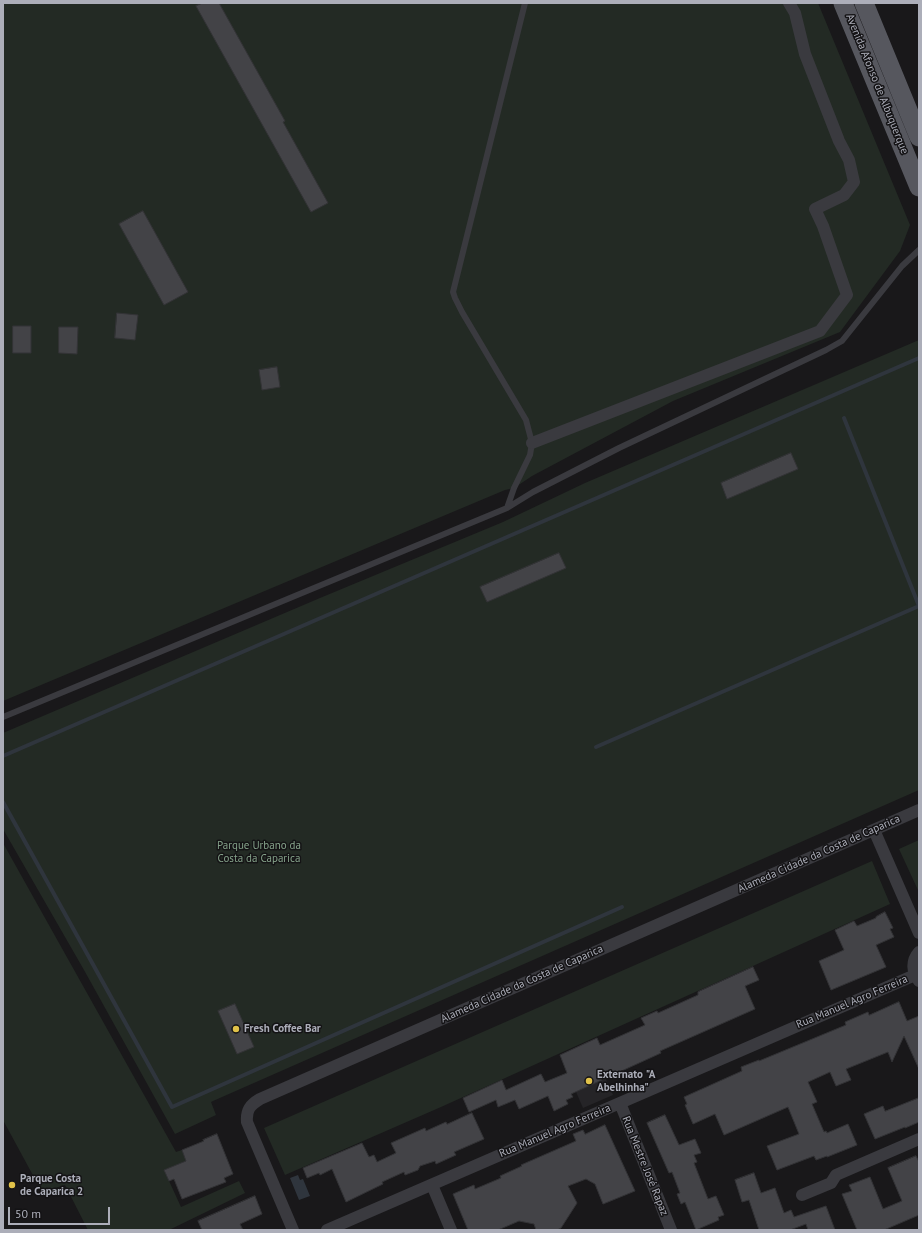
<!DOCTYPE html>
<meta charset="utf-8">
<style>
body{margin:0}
#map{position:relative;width:922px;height:1233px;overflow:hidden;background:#19181a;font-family:"PT Sans",sans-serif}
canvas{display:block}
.frame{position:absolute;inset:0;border:4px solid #acaeb9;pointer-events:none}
.scale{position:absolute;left:8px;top:1207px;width:102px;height:18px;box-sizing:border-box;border:2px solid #acaeb9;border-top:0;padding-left:5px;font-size:12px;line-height:14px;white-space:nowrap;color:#acaeb9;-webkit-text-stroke:3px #141315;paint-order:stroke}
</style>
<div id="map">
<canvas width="922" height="1233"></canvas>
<div class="frame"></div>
<div class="scale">50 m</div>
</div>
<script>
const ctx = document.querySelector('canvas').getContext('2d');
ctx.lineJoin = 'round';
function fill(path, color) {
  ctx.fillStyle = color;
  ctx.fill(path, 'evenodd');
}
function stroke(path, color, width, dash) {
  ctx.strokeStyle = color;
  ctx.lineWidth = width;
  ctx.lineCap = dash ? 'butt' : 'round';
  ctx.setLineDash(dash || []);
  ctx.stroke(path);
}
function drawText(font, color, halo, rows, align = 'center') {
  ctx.font = font + ' "PT Sans",sans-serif';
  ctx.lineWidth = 3;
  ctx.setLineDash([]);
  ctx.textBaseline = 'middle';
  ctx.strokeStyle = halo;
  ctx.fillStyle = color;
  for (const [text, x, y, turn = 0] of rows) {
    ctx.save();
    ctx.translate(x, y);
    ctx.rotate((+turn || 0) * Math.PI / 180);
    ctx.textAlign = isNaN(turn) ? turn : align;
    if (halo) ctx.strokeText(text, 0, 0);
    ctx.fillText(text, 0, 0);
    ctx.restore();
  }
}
const built = new Path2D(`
 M589,1041l24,54 -30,13 -23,-53z`);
const green = new Path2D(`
 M3,3h815l92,222 -10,26 -60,81 -167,69 -141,75 -18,12 -9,2 -502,211z
 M919,340v450l-706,311 -2,1 5,13 -41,19 -91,-164 -81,-141v-96l317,-135 183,-76 82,-39z
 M919,840v49l-1,1 -19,-41z
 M3,843l173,309 6,-2 4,11 -22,9 17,37 58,-26 6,12 -76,37h-81l-23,-45 -23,7 -39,-72z
 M872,861l18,43 -449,203 -156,68 -21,-47z`);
const water = new Path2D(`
 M298,1175l2,5 3,-1 7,17 -11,4 -9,-22z`);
const stream = new Path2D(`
 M844,418l75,188
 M596,747l323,-141
 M3,756l916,-398
 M3,802l169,305 450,-200`);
const building = new Path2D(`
 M203,3h16l66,118 -2,1 45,81 -17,9 -115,-206z
 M143,211l45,81 -24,13 -45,-81z
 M117,313l21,2 -3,25 -20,-2z
 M13,326h18v27h-18z
 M59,327h19l-1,27 -18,-1z
 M277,367l3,20 -18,3 -3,-20z
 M791,453l7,16 -71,30 -6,-16z
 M559,553l7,15 -79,34 -7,-15z
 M885,912l8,16 -3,1 4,8 -18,8 10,22 -55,23 -12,-29 25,-11 -9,-20 19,-9 3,5 19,-8v-1z
 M753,967l6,13 -14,6 10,23 -95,42 1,2 -90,41 2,3 -7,3 2,4 -14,7 -6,-15 -29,13 -4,-9 -17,7 -2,-7 -27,12 -6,-14 39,-18 4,10 35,-16 4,8 22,-9 -7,-18 37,-17 3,7 45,-20 -4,-7 16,-7 1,2 40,-18v-3z
 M899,1002l8,19 12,-5v53l-15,-33 -12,26 -4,-10 -42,17 5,11 -15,6 -6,-14 -22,10 9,20 -5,2 12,28 2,-1 1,2 21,-9 9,21 -30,12v-1l-11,4 -2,-4 -37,14 -10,-24 32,-12 -11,-27 -64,28 -9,-21 -22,10 -8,-19 2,-1 -3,-7 58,-26 -1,-4 18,-7v1l87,-36 -1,-3 23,-10 1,3z
 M235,1004l19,43 -17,7 -19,-43z
 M919,1098v24l-14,6v-1l-30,12 -11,-25 19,-8 2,5z
 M472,1113l12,26 -30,13 2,3 -20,9 -1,-3 -15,5 -2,4 -13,5 -1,-3 -22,10 1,2 -37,18 -14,-33 -12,6 -1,-2 -12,5 -4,-10 59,-25 7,14 5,-2 3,7 19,-9 -5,-10 34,-15 1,3 20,-9 1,2z
 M665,1115l14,30 16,-6 6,14 -7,2 3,7 -3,1 14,36 8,-3 8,19 -6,2 1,3 -23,10 -11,-28 -4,2 -4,-10 3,-1 -8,-21 -3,1 -22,-50z
 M605,1125l30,66 -32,13 -8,-20 -9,-5 -18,7 9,17 -16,25 -4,2h-21l-2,-6 -15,-3 -21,9h-30l-15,-36 21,-9 1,4 26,-11 -1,-2 22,-10 -1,-1 55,-24 -3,-7 10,-4 2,4z
 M217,1134l16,40 -9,4 2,4 -44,17 -8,-20 -5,2 -5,-11 22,-9 -4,-11 22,-9 -1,-1z
 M916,1156l3,6v53l-35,15h-27l-15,-36 10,-3 -3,-6 21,-8 13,32 19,-8 -14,-33z
 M754,1173l7,20 14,-5 9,25 7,-3 3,7 32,-11 9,24h-27l-2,-6 -16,6h-31l-10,-30 -7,2 -7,-22z
 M255,1196l7,18 -22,10 3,6h-41l-4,-9z`);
const lane = new Path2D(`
 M507,508l7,-20 16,-33 2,-12 -6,-23 -64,-108 -7,-14 -2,-6 72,-289
 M3,717l504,-209 26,-16 86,-44 207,-98 16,-9 60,-75 17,-16`);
const street = new Path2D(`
 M532,443l288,-112 27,-36 -24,-69 -8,-17 29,-14 10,-13 -5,-22 -10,-19 -34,-87 -10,-41 -6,-10
 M874,830l45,103
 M919,952c-8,9 -7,20 0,29
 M620,1103l51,127
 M432,1185l19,45
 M802,1195l29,-12 5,-8 83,-36
 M293,1230l-46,-108c-1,-12 3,-17 13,-23l659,-289
 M327,1230l588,-255`);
const primary = new Path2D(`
 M843,3l76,184
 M864,3l55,134`);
const markers = [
 [236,1029,4,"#e1c249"],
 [589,1081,4,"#e1c249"],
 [12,1185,4,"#e1c249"]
];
const streetNames = [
 ["Avenida Afonso de Albuquerque",877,84,68],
 ["Alameda Cidade da Costa de Caparica",819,854,-24],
 ["Alameda Cidade da Costa de Caparica",522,984,-24],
 ["Rua Manuel Agro Ferreira",852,1002,-23],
 ["Rua Manuel Agro Ferreira",555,1131,-23],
 ["Rua Mestre José Rapaz",645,1166,68]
];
const parkNames = [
 ["Parque Urbano da",259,846],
 ["Costa da Caparica",259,859]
];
const poiNames = [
 ["Fresh Coffee Bar",244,1029],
 ["Externato \"A",597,1075],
 ["Abelhinha\"",597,1088],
 ["Parque Costa",20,1179],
 ["de Caparica 2",20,1192]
];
fill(built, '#252427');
fill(green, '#232a24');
fill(water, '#2f353d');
stroke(stream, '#2f353d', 4);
fill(building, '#434347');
stroke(building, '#333336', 1);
stroke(lane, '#3a3a3f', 6);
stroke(street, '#3a3a3f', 12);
stroke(primary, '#56575e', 19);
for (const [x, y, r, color] of markers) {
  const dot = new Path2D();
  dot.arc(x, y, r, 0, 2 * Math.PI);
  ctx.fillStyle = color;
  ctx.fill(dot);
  stroke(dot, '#141315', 1.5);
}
drawText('11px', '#acaeb9', '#141315', streetNames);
drawText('11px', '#85a28a', '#141315', parkNames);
drawText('bold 11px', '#acaeb9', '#141315', poiNames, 'left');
</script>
